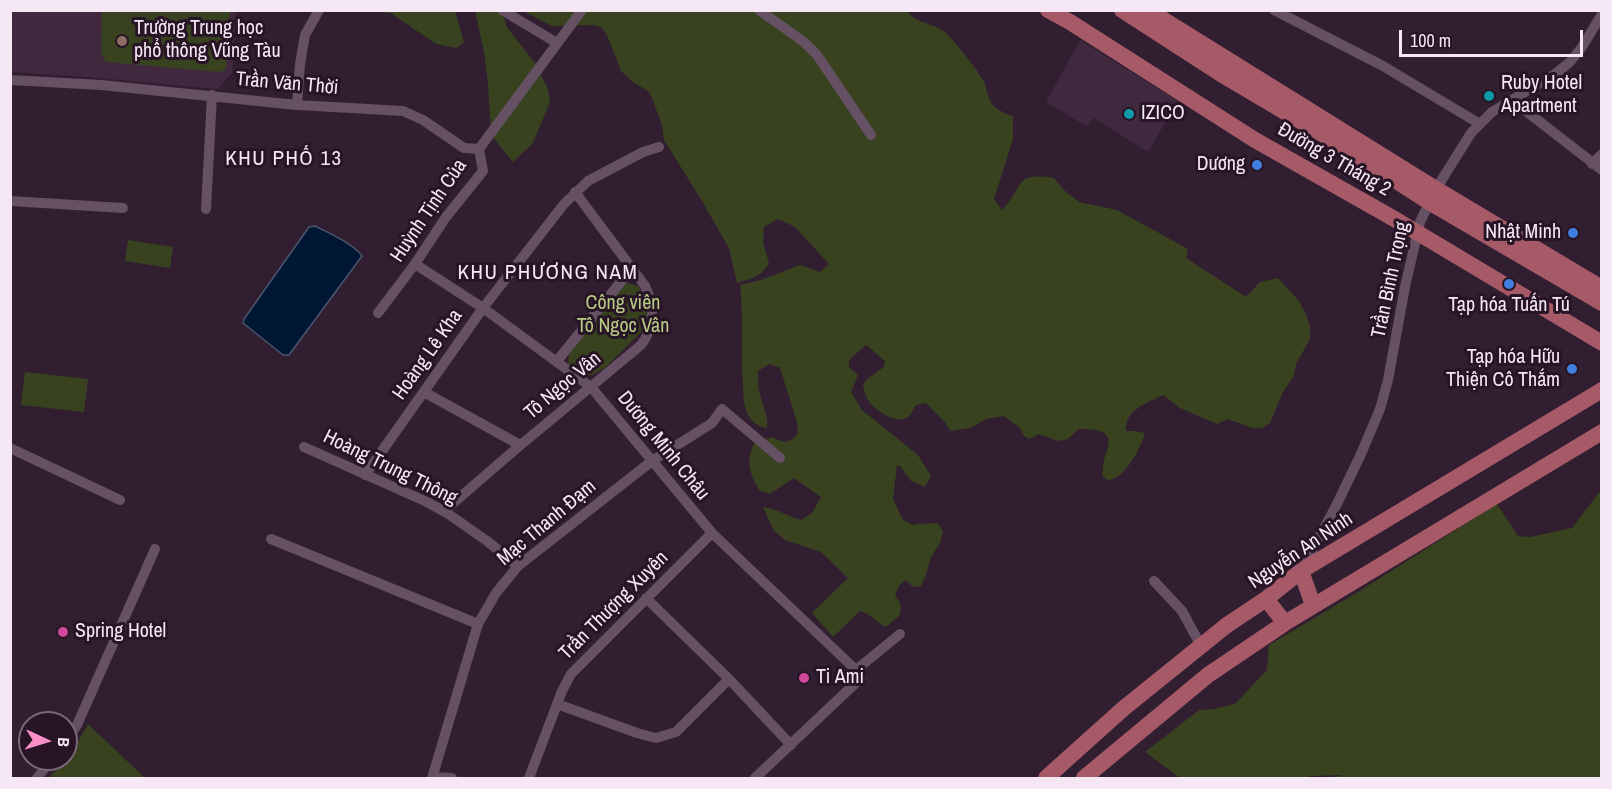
<!DOCTYPE html>
<meta charset="utf-8">
<style>
body{margin:0}
#map{position:relative;width:1612px;height:789px;overflow:hidden;background:#311e30;font-family:"Archivo Narrow",sans-serif}
canvas{display:block}
.frame{position:absolute;inset:0;border:12px solid #f5e8f4;pointer-events:none}
.north{position:absolute;left:18px;top:711px;width:60px;height:60px;box-sizing:border-box;background:#271526;border:2px solid #796978;border-radius:50%;rotate:94deg;font-size:16px;font-weight:700;line-height:24px;text-align:center;color:#f5e8f4}
.north::after{content:'';display:block;margin:auto;width:21px;height:27px;background:#fa8fc8;clip-path:polygon(50% 0,100% 100%,50% 72%,0 100%)}
.scale{position:absolute;left:1399px;top:30px;width:184px;height:27px;box-sizing:border-box;border:3px solid #f5e8f4;border-top:0;padding-left:8px;font-size:18px;line-height:21px;white-space:nowrap;color:#f5e8f4;-webkit-text-stroke:4px #271526;paint-order:stroke}
</style>
<div id="map">
<canvas width="1612" height="789"></canvas>
<div class="frame"></div>
<div class="north">B</div>
<div class="scale">100 m</div>
</div>
<script>
const ctx = document.querySelector('canvas').getContext('2d');
ctx.lineJoin = 'round';
function fill(path, color) {
  ctx.fillStyle = color;
  ctx.fill(path, 'evenodd');
}
function stroke(path, color, width, dash) {
  ctx.strokeStyle = color;
  ctx.lineWidth = width;
  ctx.lineCap = dash ? 'butt' : 'round';
  ctx.setLineDash(dash || []);
  ctx.stroke(path);
}
function drawText(font, color, halo, rows, align = 'center') {
  ctx.font = font + ' "Archivo Narrow",sans-serif';
  ctx.lineWidth = 6;
  ctx.setLineDash([]);
  ctx.textBaseline = 'middle';
  ctx.strokeStyle = halo;
  ctx.fillStyle = color;
  for (const [text, x, y, turn = 0] of rows) {
    ctx.save();
    ctx.translate(x, y);
    ctx.rotate((+turn || 0) * Math.PI / 180);
    ctx.textAlign = isNaN(turn) ? turn : align;
    if (halo) ctx.strokeText(text, 0, 0);
    ctx.fillText(text, 0, 0);
    ctx.restore();
  }
}
const built = new Path2D(`
 M10,11h227l-5,62 -14,16 -130,-12 -77,-5z
 M1080,40l98,61 -30,51 -54,-34 -8,8 -40,-24z`);
const green = new Path2D(`
 M906,10c13,17 30,11 43,26 11,13 27,31 35,46 3,7 4,16 8,22 5,6 14,10 21,12v23l-19,60 8,11c23,-24 11,-38 52,-32l11,13 14,11 38,8 71,39 -2,9 60,39 14,-15 18,-4 21,23 7,13 4,13v12l-14,25 -2,12 -11,16 -13,31 -8,5h-10l-24,-9 -11,5 -37,-16 -17,-13c-16,8 -39,15 -37,36h8l11,2c-5,16 -20,47 -38,47l-5,-5c1,-5 1,-10 2,-15 3,-11 11,-25 -5,-29 -6,-2 -14,-2 -20,-2l-11,10 -10,2 -19,-7 -10,5 -5,-3 -4,-8 -16,-12 -18,3 -15,9 -21,3 -5,-9 -19,-19 -10,2c-2,3 -5,10 -8,12 -11,8 -31,-6 -38,-14 -4,-5 -6,-12 -7,-18l4,-6 17,-12 1,-6 -19,-16 -17,15v7l9,8 -7,17 11,18 56,45 13,21 -6,11 -14,-6 -11,-15 -3,-1 -4,34 10,21 10,5c8,-2 16,-1 25,-2l5,9 -3,11 -9,14 -5,18 -5,11 -8,1 -7,-7 -7,6 -4,9 6,10 -1,10 -14,12c-10,-5 -16,-13 -26,-16l-27,26 -21,-24 36,-35 -27,-26 -36,-12 -11,-9 -11,-24c13,1 25,10 38,13l11,-7 9,-16 -27,-19 -24,16 -11,-4c-10,-18 -13,-28 -5,-47l18,-6c12,6 16,7 26,-3l-1,-12 -17,-54 -10,-4 -12,7c0,6 0,13 1,19 2,13 10,26 8,38 -12,-1 -19,-10 -22,-21 -2,-7 -2,-16 -2,-23 -3,-33 1,-66 -3,-99l21,-5 39,-15 20,7 9,-8 -34,-37 -17,-8 -14,8 -1,16 6,20c-8,15 -17,15 -32,20l-8,-35 -27,-47 -38,-61 -2,-15 -10,-27 -4,-7 -15,-9 -12,-11 -14,-36 -6,-8 -8,-2 -41,1 -29,-15z
 M102,11h128l-4,58 -6,3 -114,-10 -5,-8z
 M373,11h82l9,31 -7,6 -21,-4 -45,-31z
 M475,11h28l3,15 29,37 13,26 2,13 -17,41 -20,19 -22,-27 -3,-53 -4,-30z
 M128,240l45,7 -3,21 -45,-7z
 M628,283l10,3 7,10 2,20 -4,14 -37,37 -12,7 -10,3 -16,-12 1,-12 47,-65z
 M25,372l63,7 -4,33 -63,-7z
 M1601,490v288h-274l16,-3 -32,1 -5,2h-126l-35,-26 54,-42 14,-1 22,-5 32,-34 2,-25 89,-53 139,-88 21,32 12,1 42,-9z
 M88,724l57,54h-97l20,-19z`);
const water = new Path2D(`
 M315,226c14,7 39,18 47,30l-73,99h-6l-40,-32 1,-4 65,-92z`);
const street = new Path2D(`
 M502,10l55,33
 M759,10l45,32 13,13 54,80
 M1274,10l109,56 97,58
 M10,80l91,5 196,20 106,6 20,9 41,28 15,1
 M1513,101l89,69
 M297,105l3,-41 5,-29 14,-25
 M1592,164l10,-10
 M10,201l113,7
 M206,209l6,-114
 M415,264l68,44 108,79 121,146 144,137 5,8 -106,100
 M378,313l37,-49 31,-47 37,-46 -4,-22 103,-139
 M557,361l75,-93
 M424,392l96,53
 M304,447l123,55 20,11 40,28 31,25
 M10,448l110,52
 M365,475l118,-167 81,-104 24,-23 55,-29 16,-5
 M444,511l73,-63 124,-103c14,-18 14,-39 4,-59l-70,-94
 M271,539l207,85
 M1303,567l32,-59 26,-54 19,-45 8,-29 17,-93 15,-65 16,-33 35,-56 21,-21 63,-38 15,-12 12,-15 20,-33
 M1154,581l28,30 19,35
 M646,598l83,81 62,66
 M856,670l44,-36
 M557,704l80,29 19,5 20,-6 53,-53
 M66,741l11,-16 78,-176
 M433,777l19,1
 M37,778l15,-19
 M432,778l46,-154 18,-31 22,-27 134,-105 60,-38 10,-14 58,49
 M529,778l33,-87 9,-17 141,-141`);
const primary = new Path2D(`
 M1048,10l22,12 185,118 143,81 204,122
 M1122,10l99,64 115,68 93,60 173,101
 M1148,10l288,179 166,99
 M1301,571l12,34
 M1266,599l19,24
 M1046,778l78,-70 103,-83 39,-26 35,-28 301,-181
 M1084,778l124,-103 77,-52 317,-191`);
const markers = [
 [122,41,6,"#8d6e63"],
 [1489,96,6,"#0f9aa8"],
 [1129,114,6,"#0f9aa8"],
 [1257,165,6,"#3f7fe0"],
 [1573,233,6,"#3f7fe0"],
 [1509,284,6,"#3f7fe0"],
 [1572,369,6,"#3f7fe0"],
 [63,632,6,"#d1479c"],
 [804,678,6,"#d1479c"]
];
const poiNames = [
 ["Trường Trung học",134,29],
 ["phổ thông Vũng Tàu",134,52],
 ["Ruby Hotel",1501,84],
 ["Apartment",1501,107],
 ["IZICO",1141,114],
 ["Dương",1245,165,"right"],
 ["Nhật Minh",1561,233,"right"],
 ["Tạp hóa Tuấn Tú",1509,306,"center"],
 ["Tạp hóa Hữu",1560,358,"right"],
 ["Thiện Cô Thắm",1560,381,"right"],
 ["Spring Hotel",75,632],
 ["Ti Ami",816,678]
];
const streetNames = [
 ["Trần Văn Thời",287,84,5],
 ["Đường 3 Tháng 2",1334,160,30],
 ["Huỳnh Tịnh Của",429,211,-56],
 ["Trần Bình Trọng",1391,280,-78],
 ["Hoàng Lê Kha",428,355,-55],
 ["Tô Ngọc Vân",563,386,-40],
 ["Dương Minh Châu",663,446,51],
 ["Hoàng Trung Thông",390,468,26],
 ["Mạc Thanh Đạm",547,523,-40],
 ["Nguyễn An Ninh",1301,551,-34],
 ["Trần Thượng Xuyên",614,606,-45]
];
const parkNames = [
 ["Công viên",623,304],
 ["Tô Ngọc Vân",623,327]
];
const neighbourhoodNames = [
 ["KHU PHỐ 13",284,159],
 ["KHU PHƯƠNG NAM",548,273]
];
fill(built, '#40293f');
fill(green, '#38421f');
fill(water, '#001734');
stroke(water, '#4a566e', 1.5);
stroke(street, '#655064', 10);
stroke(primary, '#a65a67', 16);
for (const [x, y, r, color] of markers) {
  const dot = new Path2D();
  dot.arc(x, y, r, 0, 2 * Math.PI);
  ctx.fillStyle = color;
  ctx.fill(dot);
  stroke(dot, '#271526', 2);
}
drawText('20px', '#f5e8f4', '#271526', poiNames, 'left');
drawText('20px', '#f5e8f4', '#271526', streetNames);
drawText('20px', '#b7cb85', '#271526', parkNames);
ctx.letterSpacing = '1.5px';
drawText('21px', '#f5e8f4', '#271526', neighbourhoodNames);
ctx.letterSpacing = '0px';
</script>
